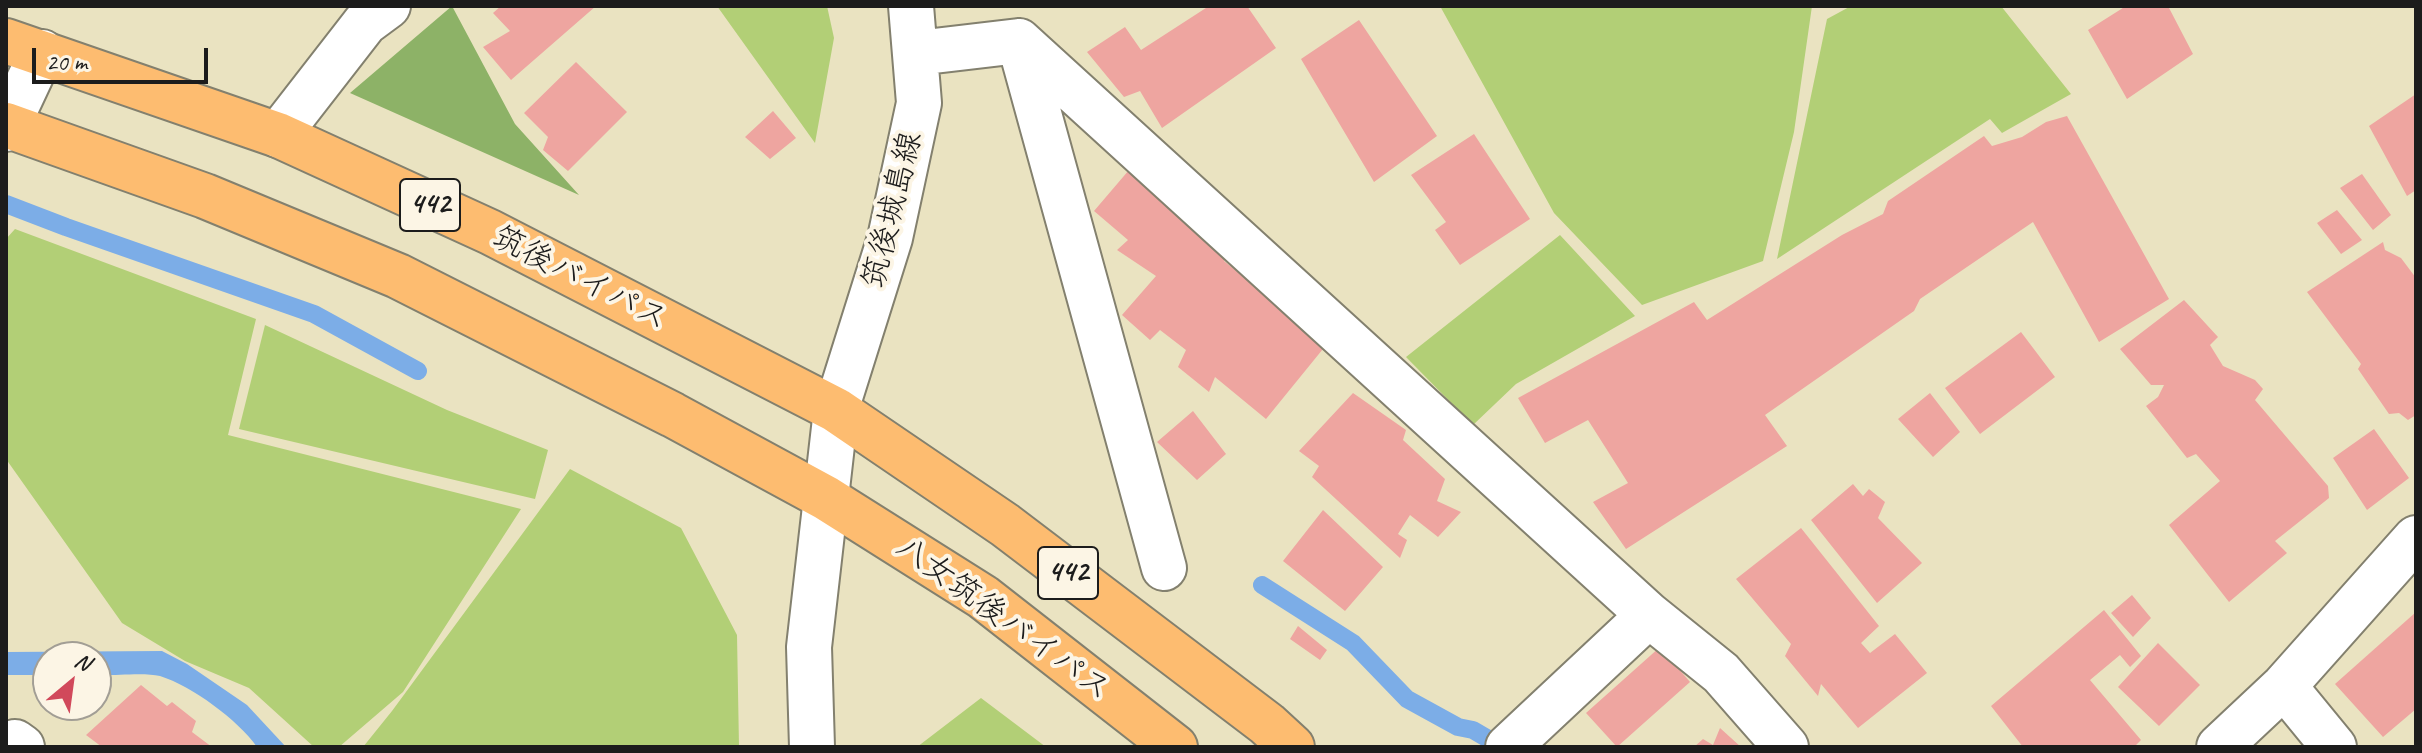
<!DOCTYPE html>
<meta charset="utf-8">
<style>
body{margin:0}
#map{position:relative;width:2422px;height:753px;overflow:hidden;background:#eae3c1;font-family:Caveat,sans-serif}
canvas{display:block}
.frame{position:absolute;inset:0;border:8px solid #1c1c1c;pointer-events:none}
.north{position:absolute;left:32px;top:641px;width:80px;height:80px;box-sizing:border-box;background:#fcf5e5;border:2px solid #a29e95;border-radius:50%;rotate:29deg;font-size:22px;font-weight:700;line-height:32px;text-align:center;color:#1c1c1c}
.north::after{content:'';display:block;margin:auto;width:28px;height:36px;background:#d1495b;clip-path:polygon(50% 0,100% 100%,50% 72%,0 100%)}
.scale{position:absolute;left:32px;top:48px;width:176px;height:36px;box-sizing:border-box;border:4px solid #1c1c1c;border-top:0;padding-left:10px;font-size:24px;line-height:28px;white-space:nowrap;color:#1c1c1c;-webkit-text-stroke:6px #fcf5e5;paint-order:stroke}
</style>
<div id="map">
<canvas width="2422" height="753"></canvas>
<div class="frame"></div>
<div class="north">N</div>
<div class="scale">20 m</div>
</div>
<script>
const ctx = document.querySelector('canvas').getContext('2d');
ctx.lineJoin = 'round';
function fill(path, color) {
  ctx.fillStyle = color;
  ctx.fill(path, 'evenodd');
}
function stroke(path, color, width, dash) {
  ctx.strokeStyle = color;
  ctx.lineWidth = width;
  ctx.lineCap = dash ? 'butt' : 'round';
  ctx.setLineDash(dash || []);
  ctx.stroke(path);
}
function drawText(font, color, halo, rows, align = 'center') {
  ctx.font = font + ' Caveat,"Klee One",sans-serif';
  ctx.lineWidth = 8;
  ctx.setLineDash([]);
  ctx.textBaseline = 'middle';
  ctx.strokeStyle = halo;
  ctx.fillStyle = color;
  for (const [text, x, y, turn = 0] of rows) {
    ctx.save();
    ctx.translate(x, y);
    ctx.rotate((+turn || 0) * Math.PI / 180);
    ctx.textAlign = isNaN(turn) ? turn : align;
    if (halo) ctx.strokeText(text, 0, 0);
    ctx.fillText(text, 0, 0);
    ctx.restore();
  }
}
const green = new Path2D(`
 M717,6h110l7,32 -19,105z
 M1440,6h372l-18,126 -31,129 -121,44 -88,-92z
 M1851,6h150l70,88 -69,39 -12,-14 -213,140 50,-240z
 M15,229l241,90 -28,116 293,74 -118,183 -64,55h-25l-65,-59 -64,-27 -63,-38 -116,-164v-220z
 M1560,235l75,81 -119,68 -43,41 -67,-68z
 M265,325l182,85 101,40 -13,49 -296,-70z
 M570,469l111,59 56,107 2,112h-376l29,-36z
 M981,698l65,49h-129z`);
const forest = new Path2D(`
 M452,6l63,118 64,71 -229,-102z`);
const water = new Path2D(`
 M162,651l25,13 60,41 39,42h-29c-19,-27 -65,-61 -97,-71 -16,-4 -47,0 -64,-1v-18h-48v18h-42v-23z`);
const stream = new Path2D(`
 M6,204l60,23 248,87 104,57
 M1262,585l91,58 54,56 51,28 15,3 29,17`);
const building = new Path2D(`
 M501,6h95l-85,74 -28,-33 27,-16 -17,-18z
 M1209,6h38l29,42 -114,80 -22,-37 -16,6 -37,-45 38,-25 16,23z
 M2126,6h42l25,48 -66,45 -39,-69z
 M1359,20l78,116 -63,46 -73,-123z
 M576,62l51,50 -59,59 -25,-21 5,-13 -24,-24z
 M2416,94v96l-9,6 -38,-70z
 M773,111l23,27 -26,21 -25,-22z
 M2067,116l102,183 -70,43 -66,-120 -113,77 -6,12 -149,104 22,31 -161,103 -33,-47 35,-19 -40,-63 -43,23 -27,-45 176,-96 13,18 135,-85 41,-21 5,-13 96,-65 8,10 30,-9 24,-15z
 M1474,134l56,85 -70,46 -25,-35 11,-8 -35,-47z
 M1129,170l104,78 -9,13 103,83 -61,75 -51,-42 -6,15 -31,-25 8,-17 -26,-20 -10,10 -28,-25 34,-39 -39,-26 11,-10 -34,-29z
 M2362,174l29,41 -18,15 -33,-42z
 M2337,210l25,30 -21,14 -24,-31z
 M2383,242l2,8 16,8 15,20v137l-8,5 -9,-7 -10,1 -31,-45 3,-5 -54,-72z
 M2184,300l34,37 -8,8 13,21 32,14 8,9 -8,11 73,86 1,12 -54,43 12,12 -58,49 -60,-77 51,-44 -24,-27 -9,4 -41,-52 12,-9 6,-12h-13l-31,-36z
 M2021,332l34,45 -75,57 -35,-46z
 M1353,393l53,37 -3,10 42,39 -8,22 24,11 -23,25 -28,-22 -12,19 9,6 -7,18 -88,-81 7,-11 -20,-15z
 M1930,393l30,39 -27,25 -35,-38z
 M1193,411l33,43 -29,26 -40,-38z
 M2374,429l35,49 -42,32 -34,-52z
 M1853,484l10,12 6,-7 16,13 -7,16 44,45 -45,40 -66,-83z
 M1323,510l60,57 -38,44 -62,-50z
 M1801,528l78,98 -18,17 9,10 25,-19 32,39 -69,55 -37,-44 -3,12 -33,-40 6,-12 -55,-65z
 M2132,595l19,23 -18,19 -22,-24z
 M2104,610l37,46 -11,11 -10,-12 -30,25 51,60 -7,7h-111l-32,-41z
 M2416,612v97l-33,28 -48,-53z
 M1298,626l29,24 -7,10 -30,-21z
 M2158,643l42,42 -41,41 -41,-39z
 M1660,647l30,35 -73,65 -31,-34z
 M141,685l26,21 5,-4 24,19 -4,11 20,15h-110l-16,-12z
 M1720,728l21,19h-47l9,-8 10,6z`);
const minor = new Path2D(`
 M1019,41l145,527
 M917,53l102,-12 630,574 72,58 65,74
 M6,129l36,-77
 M278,135l87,-112 23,-17
 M2284,686l50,61
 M15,742l7,5
 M812,747l-3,-100 27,-237 54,-172 29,-135 -8,-97
 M1508,747l141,-132
 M2219,747l65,-61 132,-148`);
const highway = new Path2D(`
 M6,41l272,94 212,97 346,178 169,115 262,199 25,23
 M6,125l199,71 193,80 275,139 153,83 157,99 192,150`);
const shields = [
 [430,205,60],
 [1068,573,60]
];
const shieldNames = [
 ["442",430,205],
 ["442",1068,573]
];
const streetNames = [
 ["筑後城島線",893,210,-76],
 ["筑後バイパス",580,279,27],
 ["八女筑後バイパス",1003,619,36]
];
fill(green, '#b2cf76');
fill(forest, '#8db267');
fill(water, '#7cade7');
stroke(stream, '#7cade7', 18);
fill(building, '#eea5a0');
stroke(minor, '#83806e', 48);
stroke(highway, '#83806e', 48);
stroke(minor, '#fff', 44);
stroke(highway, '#fdbc70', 44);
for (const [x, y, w] of shields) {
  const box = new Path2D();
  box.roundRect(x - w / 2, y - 26, w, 52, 6);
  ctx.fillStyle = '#fcf5e5';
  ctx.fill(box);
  stroke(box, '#1c1c1c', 2);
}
drawText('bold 30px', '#1c1c1c', null, shieldNames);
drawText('32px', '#1c1c1c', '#fcf5e5', streetNames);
</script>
